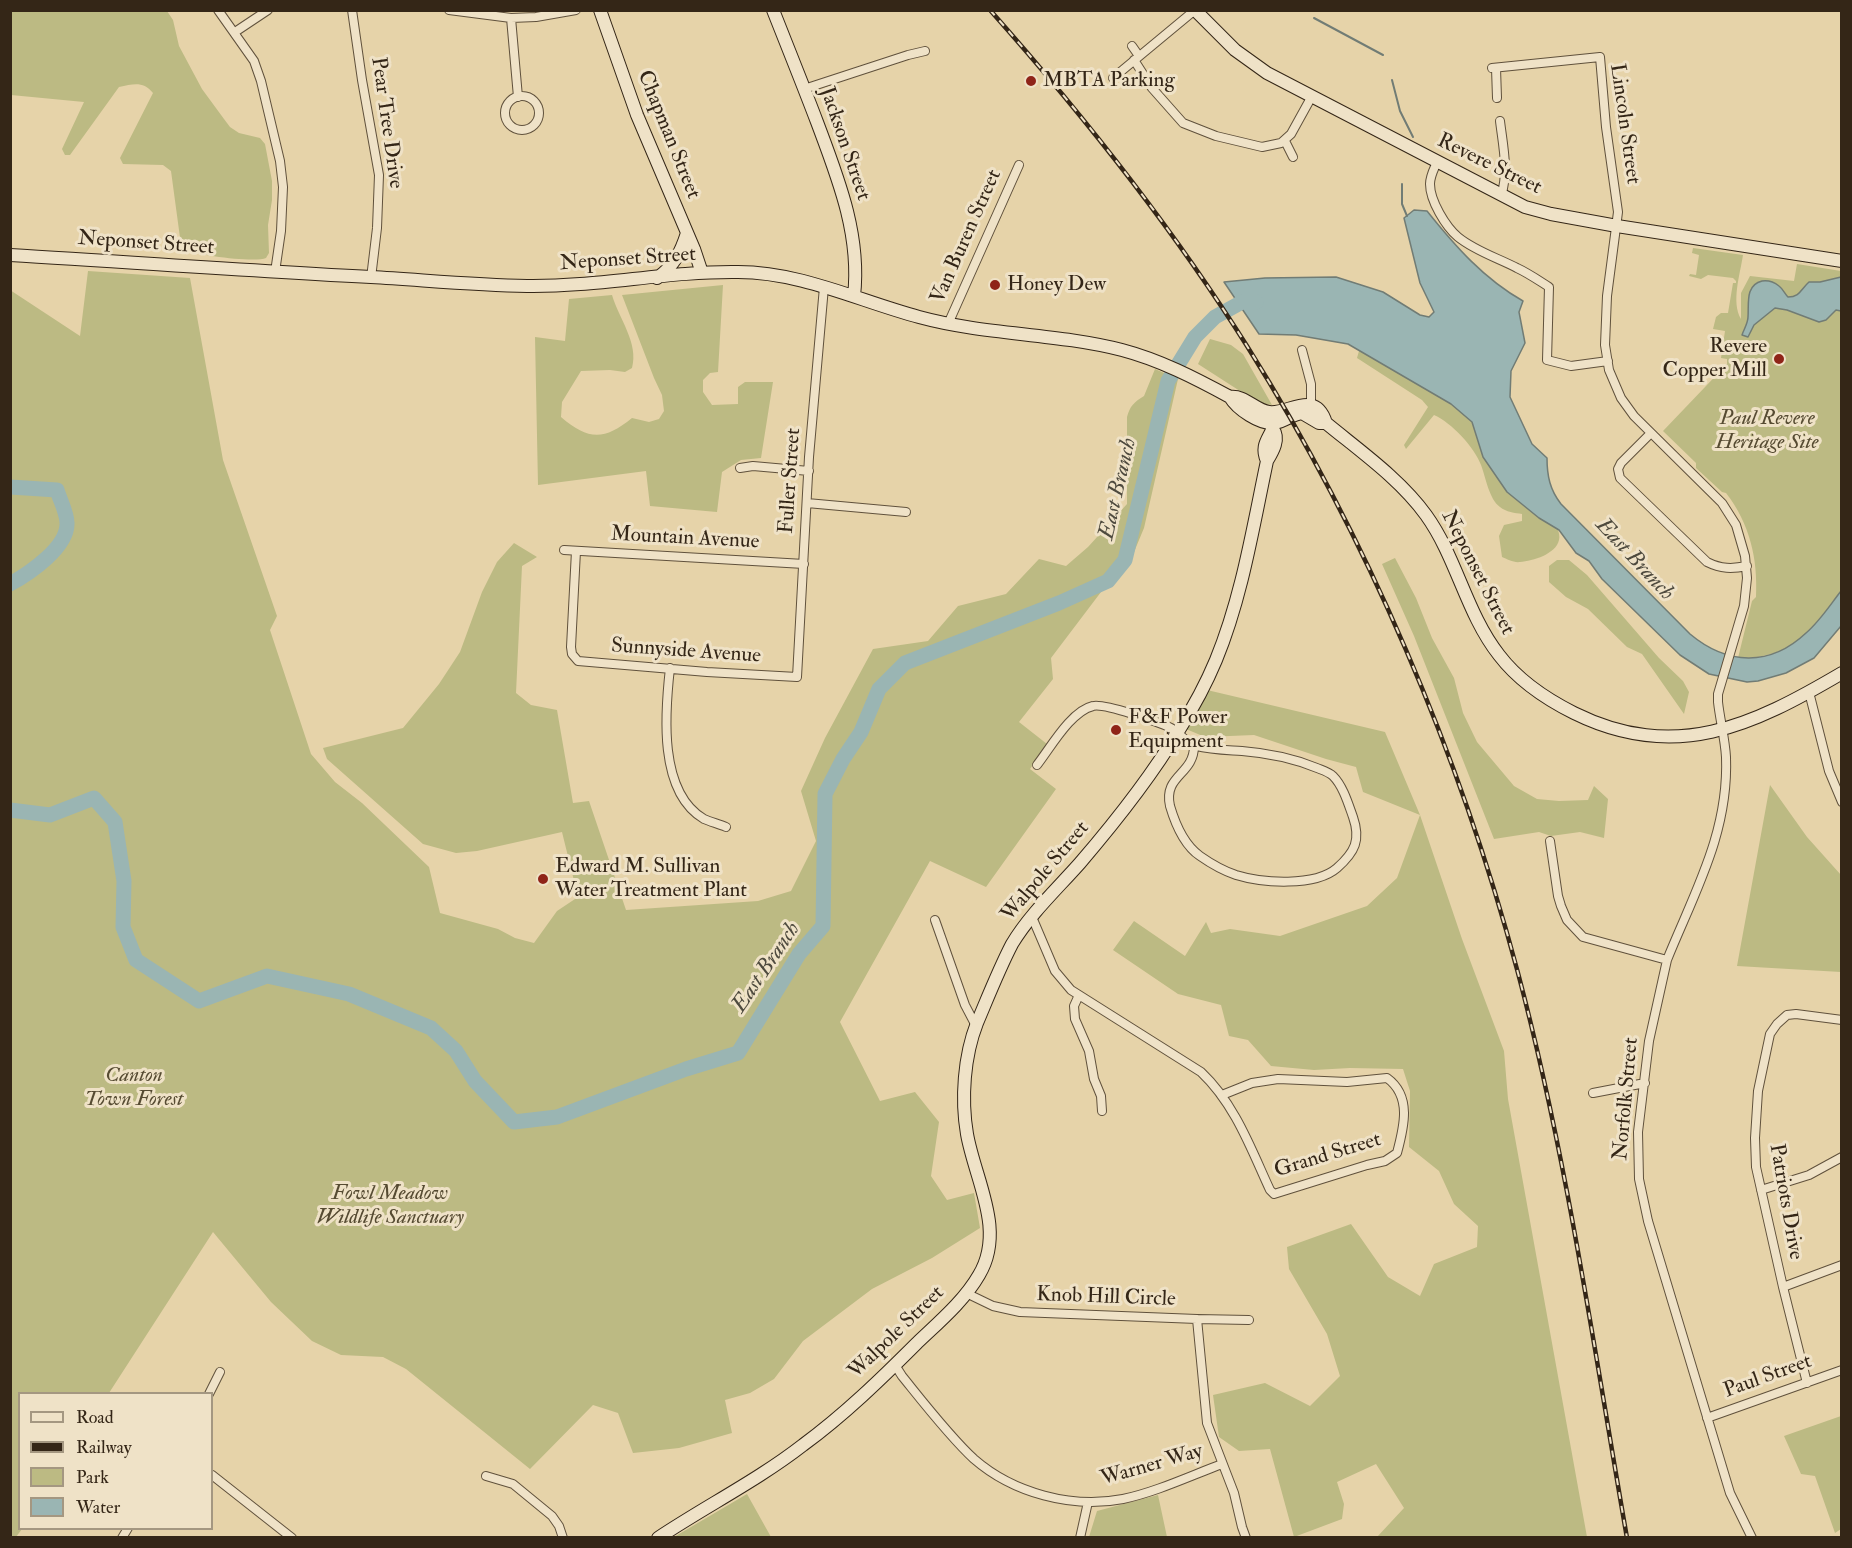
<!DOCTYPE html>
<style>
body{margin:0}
#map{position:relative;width:1852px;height:1548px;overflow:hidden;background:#e6d3a9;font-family:"IM FELL Double Pica",serif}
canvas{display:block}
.frame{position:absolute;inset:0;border:12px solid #342617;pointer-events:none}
.legend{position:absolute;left:18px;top:1392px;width:195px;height:138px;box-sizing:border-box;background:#efe2c7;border:2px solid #a49781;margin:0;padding:8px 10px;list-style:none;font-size:18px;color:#342617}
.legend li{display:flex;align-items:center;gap:12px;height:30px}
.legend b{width:30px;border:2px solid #a49781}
</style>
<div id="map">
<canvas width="1852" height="1548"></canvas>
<div class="frame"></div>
<ul class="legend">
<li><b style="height:8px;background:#efe2c7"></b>Road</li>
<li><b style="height:8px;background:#342617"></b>Railway</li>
<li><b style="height:16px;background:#bcba83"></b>Park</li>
<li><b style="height:16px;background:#9ab5b3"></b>Water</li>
</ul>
</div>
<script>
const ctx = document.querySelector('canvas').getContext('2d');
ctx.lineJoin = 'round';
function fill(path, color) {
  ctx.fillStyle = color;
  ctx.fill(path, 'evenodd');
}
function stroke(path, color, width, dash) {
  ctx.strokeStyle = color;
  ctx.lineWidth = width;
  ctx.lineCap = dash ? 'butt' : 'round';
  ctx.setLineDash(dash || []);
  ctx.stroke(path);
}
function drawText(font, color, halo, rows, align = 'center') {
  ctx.font = font + ' "IM FELL Double Pica",serif';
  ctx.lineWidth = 6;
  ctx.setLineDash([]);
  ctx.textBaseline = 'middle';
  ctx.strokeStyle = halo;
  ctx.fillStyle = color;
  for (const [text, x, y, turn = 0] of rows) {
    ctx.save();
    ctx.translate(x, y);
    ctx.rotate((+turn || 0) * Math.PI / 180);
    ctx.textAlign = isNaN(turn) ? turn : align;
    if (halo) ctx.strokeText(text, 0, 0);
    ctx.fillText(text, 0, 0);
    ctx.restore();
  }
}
const green = new Path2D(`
 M10,11h157l6,9 6,26 23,43 22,30 6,8 9,6 21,5 5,6 7,37v19l-4,25 1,28 -3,5c-11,5 -69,-3 -82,-8l-3,-5 -10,-74 -8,-6 -40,-1 -3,-6 33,-65c-10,-12 -19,-9 -34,-6l-49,68h-5l-3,-6 22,-47 -73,-7z
 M1693,248l50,7c-3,20 -12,47 -2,64v-26l9,-17 44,5 3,-17 44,7v320c-30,39 -48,68 -103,67l14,-57 4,-4c2,-38 -6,-73 -30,-104l-4,-1 -26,-24v-5l-33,-32 64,-67v-5l-6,-1 4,-27 -12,-2 3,-12 5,-4h7l5,-30h3v-2l-3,-3 -25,-3 -7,4 -12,-3 1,-2 6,1 3,-20 -7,-2z
 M88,271l102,7 33,182 54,156 -7,14 41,124 24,28 27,21 67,64 11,46 58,16 17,9 19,5 23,-32 21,-14 -16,-65 -85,19 -21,2 -33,-9 -96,-85 -4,-11 80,-20 36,-44 21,-32 22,-60 15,-30 17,-19 23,14 -15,9 -6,127 15,12 26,5 16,93 16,-2 37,109 132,-9 33,-10 25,-50 -15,-50 24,-53 48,-89 55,-8 30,-35 48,-12 33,-35 27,7 22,-19 39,-43v-87c3,-11 7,-15 17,-21l11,-27 23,10 -34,149 -15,36 -28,28 -50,66 2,21 -34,43 28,22 -17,25 26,20 -70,98 -56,-26 -90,161 40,79 35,-9 24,30 -8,54 16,24 27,-7 6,35 -48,30 -60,31 -69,52 -29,38 -24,14 -25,7 7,33 -53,15 -46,5 -15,-40 -25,-8 -63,64 -124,-100 -23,-12 -42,-2 -29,-14 -41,-39 -58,-70 -104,161 -89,1v134l2,1 -6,8h-5l-1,-1247 70,46z
 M723,285l-5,87 -8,1 -7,7v12l9,13 26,-1v-17l7,-5h28l-12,76 -20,2 -19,12 -5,40 -67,-6 -4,-35 -108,14 -3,-148 30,4 4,-42 43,-4c7,24 27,48 20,73l-7,4 -15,-2 -29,1 -19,31 -1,15c27,23 43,24 71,1l17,4 10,-3 5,-8 -2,-16 -8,-17 -32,-83z
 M1210,339l21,6 12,9 29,51 -15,-3 -59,-38z
 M1361,344l97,50 95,124c2,6 8,15 6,22 -3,14 -26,21 -39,22 -6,1 -13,-3 -18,-5l-3,-21 5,-11 18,-4v-7c-7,-1 -16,-2 -22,-7 -11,-8 -14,-29 -19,-42 -6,-17 -30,-43 -47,-50l-28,34 -2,-4 24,-38 -6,-7 -65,-42z
 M1395,558l21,40 16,40 22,40 9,35 14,29 37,44 23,13 22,2 29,-1 6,-14 14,13 -4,39 -24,-6 -29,4 -12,-4 -45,7 -80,-203 -32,-72z
 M1557,560h12l18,15 72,83 24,23 6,11 -5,22 -42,-60 -15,-7 -39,-38 -22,-12 -17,-15v-16z
 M1207,690l178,42 35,83 42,124 42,112 4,48 79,438h-210l27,-29 -28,-44 -39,18 7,22 -2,15 -48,18 -24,-88 -31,2 -20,-14 -6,-42 52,-12 45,23 30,-30 -13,-42 -38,-65 -2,-22 64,-23 37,53 32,19 14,-32 43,-17 1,-21 -24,-22 -15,-33 -30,-24 1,-56 -7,-22 -53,-1 -36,2 -43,-4 -23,-26 -19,-4 -8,-31 -43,-11 -65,-44 21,-29 51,35 21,-34 5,11 19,-4 50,7 87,-30 30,-28 23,-63 -57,-23 -7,-25 -30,-8 -72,-24 -49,2 -19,-8z
 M1770,785l37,52 34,38v97l-104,-6z
 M1841,1416v113l-6,4 -20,-57 -14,-2 -17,-38z
 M747,1494l24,43h-97z
 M1158,1495l9,42h-78l8,-26z`);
const water = new Path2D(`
 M1414,210l13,1c28,35 57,68 96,90l-4,11 6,31 -14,28 -1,26 22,47 15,14c0,18 3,32 14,46l129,130c37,31 80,33 116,-1 14,-12 24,-28 35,-42v35l-27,32 -28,15 -28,8 -11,1 -38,-8 -29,-19 -78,-76 -13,-18 -13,-8 -17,-23 -20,-12 -32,-26 -24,-35 -11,-35 -21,-18 -103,-60 -52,-9 -37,-1 -35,-52 41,-4 71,-1 47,15 37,23 9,2 5,-5 -14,-29 -16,-65z
 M1841,277v34l-5,-1 -10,10 -7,2 -32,-12 -12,-2 -21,17 -6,12 -6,-2c2,-6 6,-12 6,-18 1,-13 -3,-32 14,-36 6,-1 12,1 17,5 4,3 6,8 9,11 12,0 13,-8 21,-15h11z`);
const stream = new Path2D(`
 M1314,18l69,37
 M1392,80l8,31 13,26
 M1402,184v20l5,12`);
const river = new Path2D(`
 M10,487l47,3c3,10 10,23 10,33 1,24 -37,50 -57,61
 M10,810l40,5 44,-17 21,24 9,59 -1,46 13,33 63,41 68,-25 82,18 82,34 25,23 19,30 39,41 43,-5 129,-48 52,-16 61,-99 24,-28 2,-132 18,-35 18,-27 18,-43 26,-26 154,-60 49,-22 17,-21 43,-179 27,-44 20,-20 27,-15h14`);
const street = new Path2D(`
 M218,10l36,51 7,20 19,80 3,26 -2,44 -6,41
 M352,10l10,70 17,95 -2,53 -6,50
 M449,10l62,8 25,-1 40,-7
 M511,18l7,79
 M235,32l33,-22
 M1132,46l7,10
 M1134,60l18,28 31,35 33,13 46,11 19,-4 10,-9 21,-38
 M1492,68l108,-11 6,70 12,85 -11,84 -2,49 4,25 12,28 13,18 88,87 14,22 9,31 2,22 -3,28 -26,88v8c2,18 7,37 8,55 3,76 -32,136 -59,203l-18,81 -11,91 1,47 9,42 82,272 22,45
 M1496,68l1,30
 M1113,78l82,-68
 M804,89l104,-34 17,-4
 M505 113a17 17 0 1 1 34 0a17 17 0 1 1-34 0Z
 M1500,121c3,25 9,51 1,75
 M1285,141l8,16
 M1437,162c-3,7 -7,14 -7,22 0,17 16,43 28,53 17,14 40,21 59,31 11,5 21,12 32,19l-2,73 24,6 37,-5
 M948,324l71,-159
 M1302,350l9,34v22
 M1651,433l-30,30 -3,6 2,9 87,84c14,7 25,7 40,4
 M740,468l13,-2 56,5
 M807,503l99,9
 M564,550l240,14
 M576,551l-5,96 1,7 6,7 129,11 90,5 12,-220 15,-170
 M670,668c-5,44 -12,124 34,151 7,3 15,5 22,8
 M1809,692l20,79 13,31
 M1037,765c14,-18 34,-54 56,-59 11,-3 66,16 78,22 10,5 14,15 25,18 15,4 30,4 46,5 25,2 51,7 75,17 5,2 12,4 16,8 10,10 15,27 20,41 8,23 2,35 -16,51 -22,19 -75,15 -101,7 -12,-4 -26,-12 -36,-19 -16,-11 -25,-33 -30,-50 -7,-31 24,-31 24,-60
 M1550,841l8,55 3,10 6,14 16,17 84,23
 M1032,917l23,54 16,19 130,82c34,32 50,77 69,118l4,4 93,-29 18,-4 12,-8c7,-26 15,-57 -10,-75l-40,4 -69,-3 -26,4 -30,12
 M935,920l30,85 11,21
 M1079,995l-5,11 1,13 14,32 5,28 7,17 1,15
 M1593,1093l52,-10
 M1761,1190l48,-15 33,-18
 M1783,1287l59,-22
 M966,1293l27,13 27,6 177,7 52,1
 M1197,1319l10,104 27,70 8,34 4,11
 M895,1365l7,11c21,26 48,61 72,83 39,34 98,50 149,40 33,-7 67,-23 99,-35
 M1807,1383l-24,-96 -27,-120 -1,-29 3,-47 12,-57 7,-10 10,-9 9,-1 46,6
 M209,1394l11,-22
 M1707,1418l135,-48
 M212,1475l80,63
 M486,1476l27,8 39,32 7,10 4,12
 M122,1538l6,-10
 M1080,1538l8,-36`);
const secondary = new Path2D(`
 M600,10l37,105 57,134 8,24
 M773,10c15,38 30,75 44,112 21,56 44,113 37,174
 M1195,10l40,40 32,23 258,134 26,7 66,12 225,35
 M10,255c121,7 241,16 361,22 52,3 104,8 156,9 71,1 141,-15 211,-14 63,0 121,29 181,45 66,18 136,16 203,33 38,10 73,28 108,47 15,-2 25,13 39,15 19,3 46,-24 57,11
 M657,278c17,-12 24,-26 30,-45
 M1230,397c7,12 30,28 45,26 10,-2 18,-9 27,-10l17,10h7c34,28 74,56 100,92 31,43 40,98 73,140 19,25 47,44 75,58 101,50 178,13 268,-40
 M1267,461c-8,-18 5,-24 7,-38
 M658,1538c48,-32 100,-58 145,-93 41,-30 78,-66 114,-102 22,-21 47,-42 62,-68 27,-45 -4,-95 -12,-141 -6,-35 -3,-78 10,-111 11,-26 22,-54 35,-79 18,-30 45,-55 68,-81 36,-42 71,-86 99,-133 14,-22 27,-46 37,-70 26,-63 37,-133 51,-199 6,-10 13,-22 6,-32`);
const rail = new Path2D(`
 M990,10c94,106 182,217 257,336 120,191 213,409 271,627 49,185 76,376 109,565`);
const markers = [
 [1031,81,6,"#8f2418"],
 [995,285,6,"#8f2418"],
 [1779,359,6,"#8f2418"],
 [1116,730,6,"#8f2418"],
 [543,879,6,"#8f2418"]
];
const poiNames = [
 ["MBTA Parking",1043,81],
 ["Honey Dew",1007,285],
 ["Revere",1767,347,"right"],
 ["Copper Mill",1767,371,"right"],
 ["F&F Power",1128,718],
 ["Equipment",1128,742],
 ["Edward M. Sullivan",555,867],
 ["Water Treatment Plant",555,891]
];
const streetNames = [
 ["Pear Tree Drive",386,123,82],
 ["Lincoln Street",1624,124,82],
 ["Chapman Street",668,135,68],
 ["Jackson Street",844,144,71],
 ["Revere Street",1489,165,26],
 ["Van Buren Street",967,237,-66],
 ["Neponset Street",146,244,4],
 ["Neponset Street",628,260,-4],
 ["Fuller Street",791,481,-86],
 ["Mountain Avenue",685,539,3],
 ["Neponset Street",1477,573,63],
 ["Sunnyside Avenue",686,652,4],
 ["Walpole Street",1046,872,-50],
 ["Norfolk Street",1627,1099,-85],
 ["Grand Street",1328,1156,-17],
 ["Patriots Drive",1785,1202,80],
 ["Knob Hill Circle",1106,1298,2],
 ["Walpole Street",897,1333,-44],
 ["Paul Street",1768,1377,-20],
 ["Warner Way",1152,1466,-16]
];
const parkNames = [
 ["Paul Revere",1767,419],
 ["Heritage Site",1767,443],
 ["Canton",134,1076],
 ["Town Forest",134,1100],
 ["Fowl Meadow",390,1194],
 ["Wildlife Sanctuary",390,1218]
];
const waterNames = [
 ["East Branch",1119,489,-77],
 ["East Branch",1634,560,47],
 ["East Branch",767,968,-56]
];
fill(green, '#bcba83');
fill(water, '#9ab5b3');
stroke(water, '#717c75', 1.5);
stroke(stream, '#717c75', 2);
stroke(river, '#9ab5b3', 15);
stroke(street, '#60513c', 10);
stroke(secondary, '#342617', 14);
stroke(street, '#efe2c7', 8);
stroke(secondary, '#efe2c7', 12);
stroke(rail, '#342617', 4.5);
stroke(rail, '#efe2c7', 2, [7]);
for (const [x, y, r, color] of markers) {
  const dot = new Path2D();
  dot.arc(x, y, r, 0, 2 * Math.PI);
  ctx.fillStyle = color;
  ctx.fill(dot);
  stroke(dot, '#efe2c7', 2);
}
drawText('21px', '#342617', '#efe2c7', poiNames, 'left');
drawText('21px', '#342617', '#efe2c7', streetNames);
drawText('italic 21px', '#564b32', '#efe2c7', parkNames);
drawText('italic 22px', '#4e4a3e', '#efe2c7', waterNames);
</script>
